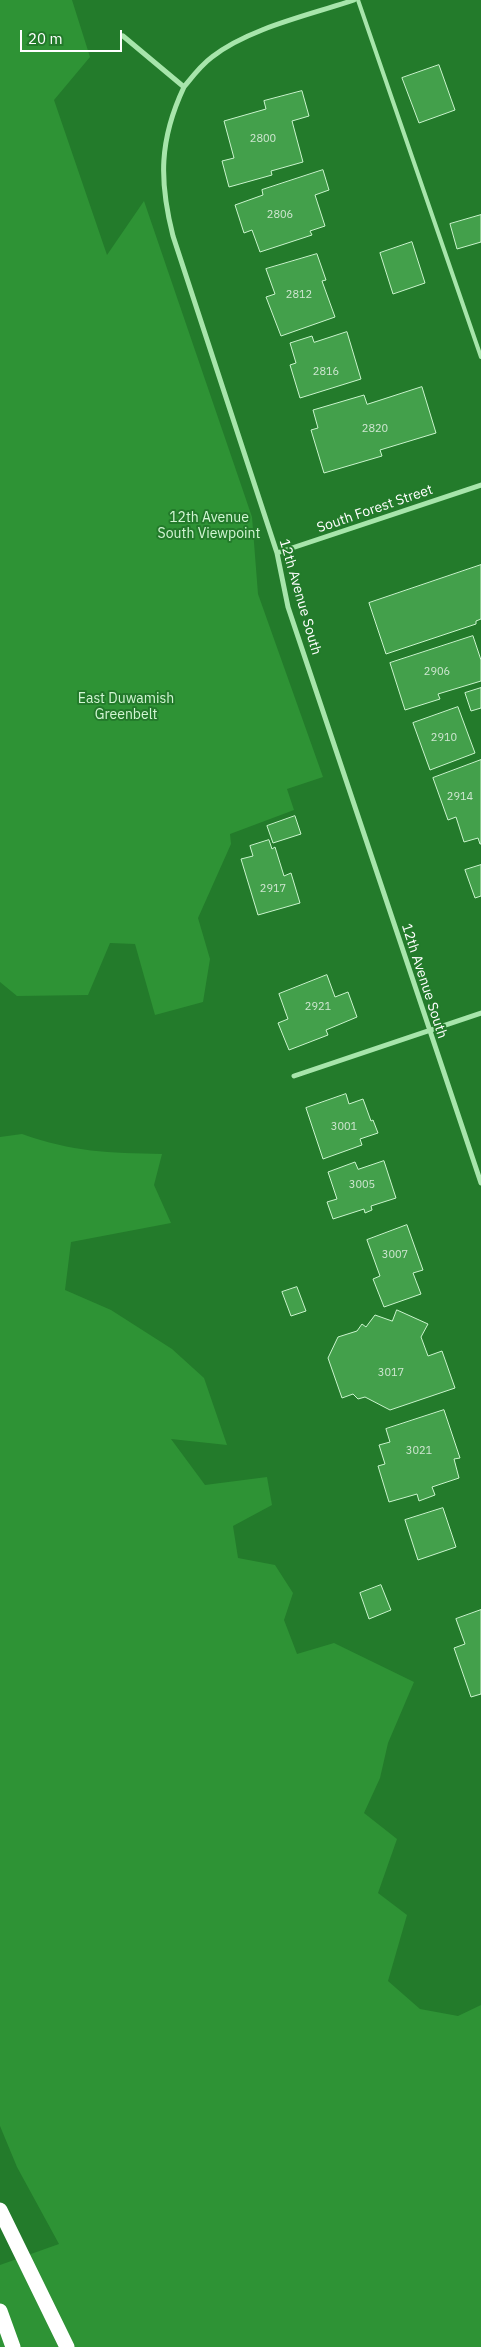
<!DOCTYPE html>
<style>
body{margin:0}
#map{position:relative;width:481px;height:2347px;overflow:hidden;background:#237b2b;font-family:"IBM Plex Sans",sans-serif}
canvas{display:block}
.scale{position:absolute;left:20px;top:30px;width:102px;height:22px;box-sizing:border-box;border:2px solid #fff;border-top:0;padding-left:6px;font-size:15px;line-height:18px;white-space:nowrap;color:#fff;-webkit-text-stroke:4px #237b2b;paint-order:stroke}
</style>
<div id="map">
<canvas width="481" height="2347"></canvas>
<div class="scale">20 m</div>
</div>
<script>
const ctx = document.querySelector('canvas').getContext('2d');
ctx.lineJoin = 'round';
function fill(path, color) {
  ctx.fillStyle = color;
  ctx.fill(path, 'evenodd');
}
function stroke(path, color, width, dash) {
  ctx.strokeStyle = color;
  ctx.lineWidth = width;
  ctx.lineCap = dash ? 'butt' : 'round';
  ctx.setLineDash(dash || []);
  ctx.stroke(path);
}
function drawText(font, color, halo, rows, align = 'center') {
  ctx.font = font + ' "IBM Plex Sans",sans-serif';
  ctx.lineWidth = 4;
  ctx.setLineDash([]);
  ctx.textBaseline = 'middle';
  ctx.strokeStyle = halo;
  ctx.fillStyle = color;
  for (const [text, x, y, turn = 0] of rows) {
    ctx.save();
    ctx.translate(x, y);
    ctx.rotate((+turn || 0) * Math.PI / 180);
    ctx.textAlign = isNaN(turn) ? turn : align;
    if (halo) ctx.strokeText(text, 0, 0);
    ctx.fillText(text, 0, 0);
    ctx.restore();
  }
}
const green = new Path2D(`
 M0,0h72l18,57 -36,43 53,155 37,-54 108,316 6,77 65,183 -36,12 7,21 -64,24 1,10 -33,74 12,41 -7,43 -48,13 -20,-71 -25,-1 -22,52 -71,1 -17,-14z
 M22,1134c51,18 86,19 140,20l-8,31 17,38 -100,19 -6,48 46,20 61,39 32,29 23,67 -56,-6 34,46 62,-8 5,28 -39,21 5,32 37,7 18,28 -9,27 13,34 37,-11 80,39 -26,61 -8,35 -16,35 33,26 -19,54 29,22 -19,66 32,28 38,7 23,-11v342h-481v-82l59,-21 -42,-77 -17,-41v-989z`);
const building = new Path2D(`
 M439,65l16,45 -36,13 -17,-45z
 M302,91l7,25 -17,5 11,41 -32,9 1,4 -43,12 -7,-26 12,-3 -10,-37 42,-12 -2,-8z
 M323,170l6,20 -14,5 10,31 -15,5 2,4 -52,17 -8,-22 -8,3 -9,-28 28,-10 -1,-5z
 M481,215v27l-24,7 -7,-25z
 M412,242l13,41 -32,11 -13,-41z
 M317,254l9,26 -4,1 13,36 -54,19 -15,-39 9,-3 -9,-25z
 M347,332l14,47 -61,19 -10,-33 6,-2 -6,-20 22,-7 2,6z
 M422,387l14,46 -56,17 2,6 -58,17 -13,-43 7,-2 -5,-18 51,-15 3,9z
 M481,565v54l-5,2v3l-90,30 -17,-51z
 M473,636l8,24v21l-43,13 2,5 -35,11 -15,-47z
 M481,688v20l-10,3 -6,-18z
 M458,707l17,46 -45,17 -17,-47z
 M481,760v84h-1l-2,-6 -14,4 -8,-25 -8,3 -15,-42z
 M295,816l6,18 -28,9 -6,-17z
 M269,840l3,9 3,-2 9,29 7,-3 9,30 -42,12 -17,-56 12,-3 -3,-10z
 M481,865v31l-6,2 -10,-28z
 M327,975l8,22 13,-5 9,25 -31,13 2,5 -39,15 -11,-27 10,-4 -9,-25z
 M346,1094l3,10 14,-5 8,22 2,-1 5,13 -18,6 2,6 -39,14 -17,-51z
 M384,1161l12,37 -25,8 1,4 -7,3 -1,-4 -31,10 -6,-17 10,-3 -9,-27 27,-10 3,7z
 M407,1225l16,45 -10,3 8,21 -37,13 -11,-28 7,-3 -13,-36z
 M297,1287l9,24 -15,5 -9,-24z
 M397,1310l31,14 -7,13 7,19 14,-5 13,37 -65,22 -25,-13 -7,2 -5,-5 -11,4 -14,-40 10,-21 19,-6 5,-7 4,3 9,-12 17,6z
 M444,1410l16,48 -6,1 5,19 -27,9 3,8 -16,6 -2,-7 -28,8 -11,-36 7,-2 -6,-19 11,-3 -4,-13z
 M443,1508l13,39 -38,13 -13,-40z
 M381,1585l10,25 -22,9 -9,-26z
 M481,1610v84l-10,3 -17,-49 11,-4 -9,-25z`);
const lane = new Path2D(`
 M358,0l123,357`);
const street = new Path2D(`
 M123,36l61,51c-25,53 -25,94 -11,149l104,317 11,54 193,576
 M184,87c8,-10 17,-22 28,-30 37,-29 98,-42 142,-57
 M277,553l204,-68
 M294,1076l187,-63`);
const highway = new Path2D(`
 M0,2210l67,137
 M0,2311l13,36`);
const numberNames = [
 ["2800",263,139],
 ["2806",280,215],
 ["2812",299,295],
 ["2816",326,372],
 ["2820",375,429],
 ["2906",437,672],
 ["2910",444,738],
 ["2914",460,797],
 ["2917",273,889],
 ["2921",318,1007],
 ["3001",344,1127],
 ["3005",362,1185],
 ["3007",395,1255],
 ["3017",391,1373],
 ["3021",419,1451]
];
const streetNames = [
 ["South Forest Street",375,509,-19],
 ["12th Avenue South",300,597,74],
 ["12th Avenue South",424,981,72]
];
const parkNames = [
 ["12th Avenue",209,518],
 ["South Viewpoint",209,534],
 ["East Duwamish",126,699],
 ["Greenbelt",126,715]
];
fill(green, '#2e9335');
fill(building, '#43a04b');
stroke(building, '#caf4cd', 1);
stroke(lane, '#a7e5ab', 4);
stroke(street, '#a7e5ab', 5);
stroke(highway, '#fff', 15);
drawText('11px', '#d0e7d2', null, numberNames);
drawText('14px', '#fff', '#237b2b', streetNames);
drawText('14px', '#d2f6d4', '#237b2b', parkNames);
</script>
